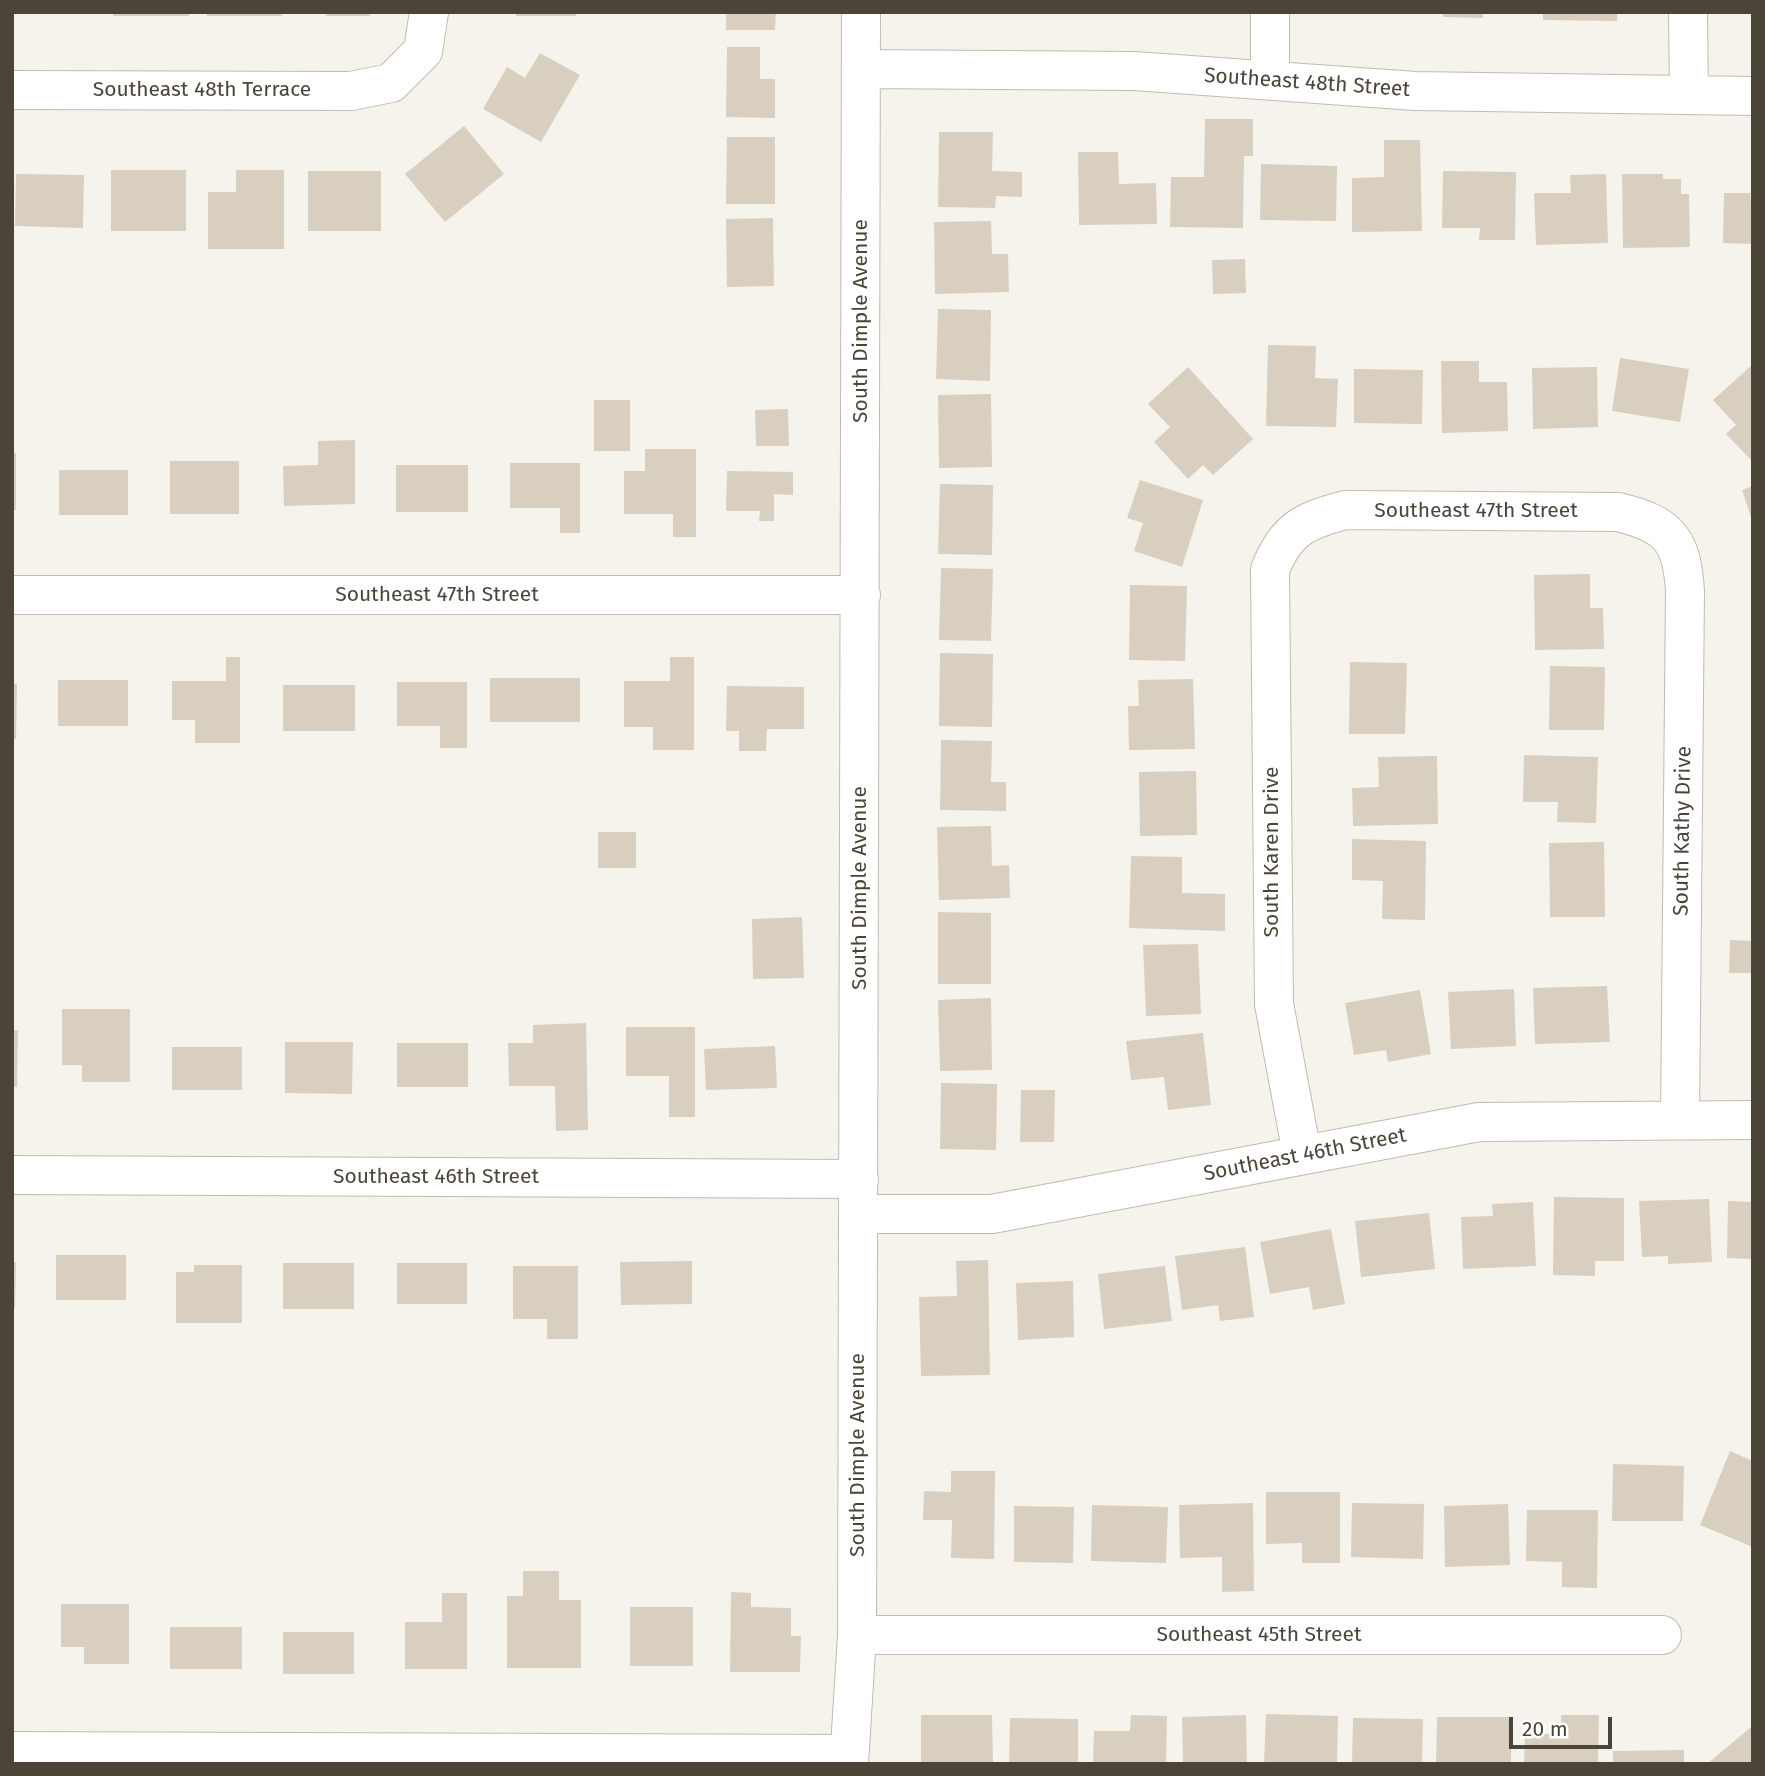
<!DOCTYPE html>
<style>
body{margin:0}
#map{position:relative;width:1765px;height:1776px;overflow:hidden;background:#f6f3ec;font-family:"Fira Sans",sans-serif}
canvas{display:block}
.frame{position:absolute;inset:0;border:14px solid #4b4439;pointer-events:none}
.scale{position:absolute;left:1509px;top:1717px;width:103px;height:32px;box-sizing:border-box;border:4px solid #4b4439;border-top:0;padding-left:9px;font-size:21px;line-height:24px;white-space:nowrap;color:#4b4439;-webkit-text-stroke:5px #fff;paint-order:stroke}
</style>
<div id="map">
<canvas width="1765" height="1776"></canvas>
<div class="frame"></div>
<div class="scale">20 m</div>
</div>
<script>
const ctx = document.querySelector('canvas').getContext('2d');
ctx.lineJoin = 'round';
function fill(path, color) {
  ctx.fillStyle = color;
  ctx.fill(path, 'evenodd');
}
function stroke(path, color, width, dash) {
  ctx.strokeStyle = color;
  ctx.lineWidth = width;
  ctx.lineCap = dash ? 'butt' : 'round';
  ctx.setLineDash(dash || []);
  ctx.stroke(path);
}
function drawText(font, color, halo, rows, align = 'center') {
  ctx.font = font + ' "Fira Sans",sans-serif';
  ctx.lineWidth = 7;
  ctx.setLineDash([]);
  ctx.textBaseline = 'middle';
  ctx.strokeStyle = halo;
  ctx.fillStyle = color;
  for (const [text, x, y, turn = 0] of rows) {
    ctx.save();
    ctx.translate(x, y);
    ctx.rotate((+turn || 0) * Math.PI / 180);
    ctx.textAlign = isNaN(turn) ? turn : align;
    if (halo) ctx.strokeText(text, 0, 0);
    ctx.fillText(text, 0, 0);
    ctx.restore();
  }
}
const building = new Path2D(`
 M113,12h76v4h-76z
 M207,12h75v4h-75z
 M326,12h44v4h-44z
 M516,12h60v4h-60z
 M726,12h50l-1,18h-49z
 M1443,12h40v6l-40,-1z
 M1543,12h74v9l-74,-1z
 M727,47h33v32h15v39l-49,-1z
 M540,53l40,22 -39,67 -58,-33 24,-42 18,11z
 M1205,119h48v37h-9l-1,72 -73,-1 1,-50h33z
 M464,126l40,48 -59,48 -40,-48z
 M939,132h54l-1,39 30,1v25l-26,-1 -1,12 -57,-1z
 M727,137h48v67h-49z
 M1384,140h36l2,91 -70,1v-54l32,-1z
 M1078,152h40l1,32 37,-1 1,41 -78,1z
 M1261,164l76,2 -1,55 -76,-1z
 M111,170h75v61h-75z
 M236,170h48v79h-76v-57h28z
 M308,171h73v60h-73z
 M1443,171l73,1 -1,68h-36l1,-12h-38z
 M16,174l68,1 -1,53 -68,-2z
 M1606,174l2,69 -72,2 -2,-52h37l-1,-18z
 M1622,174h41v5h18v15h8l1,53 -67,1z
 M1750,188l3,56 -30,-1 1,-50h26z
 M773,218l1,68 -47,1 -1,-68z
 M991,221l1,33h16l1,38 -74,2 -1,-72z
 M1245,259l1,34 -33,1 -1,-34z
 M938,309l53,1 -1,71 -54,-2z
 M1268,345l48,1 -1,32 23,1 -2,48 -70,-1z
 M1620,358l69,11 -9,53 -68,-11z
 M1441,361h38v21h28l1,49 -66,2z
 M1753,364v98l-27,-28 10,-9 -23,-25z
 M1188,367l65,72 -40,36 -10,-10 -15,14 -34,-37 16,-15 -22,-23z
 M1597,367l1,60 -65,2 -1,-61z
 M1354,369l69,1 -1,54 -68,-1z
 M991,394l1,73 -53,1 -1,-73z
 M594,400h36v51h-36z
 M788,409l1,37h-33l-1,-36z
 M355,440v64l-71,2 -1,-40 35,-1v-24z
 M645,449h51v88h-23v-23h-49v-43h21z
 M12,453h4v57h-4z
 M170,461h69v53h-69z
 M510,463h70v70h-20v-25h-50z
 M396,465h72v47h-72z
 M59,470h69v45h-69z
 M727,471l66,1v23l-19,-1v27h-15l1,-10h-34z
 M1140,480l63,20 -21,67 -48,-16 9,-28 -16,-5z
 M940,484l53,1 -1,70 -54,-1z
 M1753,486v34h-1l-10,-30z
 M941,568l52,1 -2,72 -52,-1z
 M1590,574v34h13l1,41 -69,1 -1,-75z
 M1130,585l57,1 -2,75 -56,-1z
 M940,653l53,1 -1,73 -53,-1z
 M226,657h14v86h-45v-23h-23v-39h54z
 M670,657h24v93h-41v-23h-29v-46h46z
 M1350,662l57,1 -2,71h-56z
 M1550,666l55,1 -1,63h-55z
 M490,678h90v44h-90z
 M1193,679l2,70 -66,1 -1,-44h11l-1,-26z
 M58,680h70v46h-70z
 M397,682h70v66h-27v-22h-43z
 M12,684h5l-1,55h-4z
 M283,685h72v46h-72z
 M727,686l77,1v42h-37l-1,22h-27v-20h-13z
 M941,740l51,1 -1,41h15v29l-66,-1z
 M1524,755l74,2 -2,66 -39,-1 1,-20h-35z
 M1437,756l1,68 -85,2 -1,-38 27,-1 -1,-30z
 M1196,771l1,64 -57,1 -1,-64z
 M991,826l1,40 17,-1 1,33 -71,2 -2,-73z
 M598,832h38v36h-38z
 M1352,839l74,2 -1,79 -43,-1 1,-38 -31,-1z
 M1604,842l1,75h-55l-1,-74z
 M1131,856l51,1v36l43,1v37l-96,-3z
 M938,912l53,1v71h-53z
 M802,917l2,61 -51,1 -1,-60z
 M1730,940l23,1v32h-24z
 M1198,944l3,70 -55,2 -3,-71z
 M1607,986l3,56 -75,2 -2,-56z
 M1514,989l2,57 -65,3 -3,-57z
 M1420,990l11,64 -43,8 -2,-12 -32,5 -9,-52z
 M991,998l1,72 -52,1 -2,-71z
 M62,1009h68v73h-48v-17h-20z
 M586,1023l2,107 -32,1 -1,-45h-46l-1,-43h25v-18z
 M626,1027h69v90h-26v-41h-43z
 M12,1030h6l-1,57h-5z
 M1203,1033l8,72 -43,5 -4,-33 -33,3 -5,-39z
 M285,1042h68l-1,52 -67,-1z
 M397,1043h71v44h-71z
 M775,1046l2,42 -71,2 -2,-41z
 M172,1047h70v43h-70z
 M941,1083l56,1 -1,66 -56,-1z
 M1021,1090h34l-1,52h-34z
 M1554,1197l70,1v63h-29v15l-42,-1z
 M1709,1199l3,63 -44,2v-8l-26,1 -3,-56z
 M1728,1201l25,1v57l-26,-1z
 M1533,1202l3,64 -73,3 -2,-52 32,-1 -1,-12z
 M1429,1213l6,56 -74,8 -6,-56z
 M1331,1229l14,75 -32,6 -4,-23 -39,7 -10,-52z
 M1245,1247l9,70 -34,4 -2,-16 -36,5 -7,-54z
 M56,1255h70v45h-70z
 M988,1260l2,115 -69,1 -2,-79 38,-1 -1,-35z
 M692,1261v43l-71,1 -1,-43z
 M12,1262h4l-1,46h-3z
 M283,1263h71v46h-71z
 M397,1263h70v41h-70z
 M194,1265h48v58h-66v-51h18z
 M513,1266h65v73h-31v-20h-34z
 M1165,1266l7,55 -68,8 -6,-55z
 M1073,1281l1,56 -56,3 -2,-57z
 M1730,1451l23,10v86l-53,-22z
 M1613,1464l71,2 -1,55h-71z
 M951,1471h44l-1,88 -43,-1 1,-38h-29l1,-29 27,1z
 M1266,1492h74v71h-38v-20l-36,1z
 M1253,1503l1,88 -32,1v-35l-42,1 -1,-53z
 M1352,1503l72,1 -1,55 -72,-2z
 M1508,1504l2,61 -65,2 -1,-61z
 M1092,1505l76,2 -2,56 -75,-2z
 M1014,1506l60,1 -1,56 -59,-1z
 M1527,1510h71l-1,78 -35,-1v-25l-36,-1z
 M523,1571h36v29h22v68h-74v-72h16z
 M731,1592l20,1v14l40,1v28h10l-1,36h-70z
 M442,1593h25v76h-62v-47h37z
 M61,1604h68v60h-45v-17h-23z
 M630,1607h63v59h-63z
 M170,1627h72v42h-72z
 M283,1632h71v42h-71z
 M1266,1714l72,2 -1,48h-73z
 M921,1715h71l1,49h-72z
 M1131,1715l36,1 -1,48h-73l1,-33h36z
 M1246,1715l1,49h-64l-1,-47z
 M1561,1715h38l-1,49h-74l1,-30h36z
 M1437,1717h74v47h-75z
 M1010,1718l68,1v45h-69z
 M1353,1718l70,1 -1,45h-70z
 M1751,1727l2,37h-46z
 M1684,1750v14h-71v-13z`);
const minor = new Path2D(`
 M1688,12l1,83
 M862,69l272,2 281,20 338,5
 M1270,79v-67
 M12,90l339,1 40,-8 32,-32 6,-39
 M12,595h849
 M1302,1154l-28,-150 -4,-434c16,-41 34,-49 75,-60l273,2c50,12 64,27 67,79l-5,529
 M12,1175l847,4
 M859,1214h133l487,-92 274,-2
 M857,1635h805
 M12,1751l837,3
 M849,1764l8,-129 4,-1623`);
const streetNames = [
 ["Southeast 48th Street",1307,83,4],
 ["Southeast 48th Terrace",202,90],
 ["South Dimple Avenue",861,321,-90],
 ["Southeast 47th Street",1476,511],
 ["Southeast 47th Street",437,595],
 ["South Kathy Drive",1683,831,-89],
 ["South Karen Drive",1272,852,-90],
 ["South Dimple Avenue",860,888,-90],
 ["Southeast 46th Street",1305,1155,-11],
 ["Southeast 46th Street",436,1177],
 ["South Dimple Avenue",858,1455,-90],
 ["Southeast 45th Street",1259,1635]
];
fill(building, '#d8cfc1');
stroke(minor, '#c2bbae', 40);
stroke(minor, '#fff', 38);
drawText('21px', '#4b4439', '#fff', streetNames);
</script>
